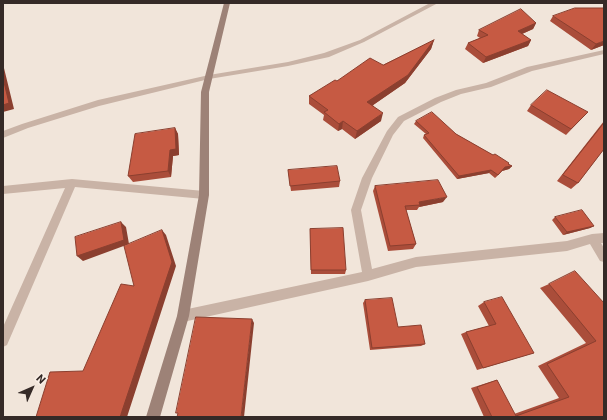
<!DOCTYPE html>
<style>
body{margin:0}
#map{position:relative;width:607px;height:420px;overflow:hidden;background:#f1e5da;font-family:Roboto,sans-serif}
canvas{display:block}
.frame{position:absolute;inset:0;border:4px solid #352a27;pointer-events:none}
.north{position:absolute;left:12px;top:368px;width:40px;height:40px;-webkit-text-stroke:3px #f9efe6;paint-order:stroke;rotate:45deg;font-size:11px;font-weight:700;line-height:16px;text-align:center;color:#352a27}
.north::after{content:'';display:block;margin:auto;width:14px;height:18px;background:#352a27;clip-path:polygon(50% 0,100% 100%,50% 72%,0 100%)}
</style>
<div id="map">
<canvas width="607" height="420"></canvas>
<div class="frame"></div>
<div class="north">N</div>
</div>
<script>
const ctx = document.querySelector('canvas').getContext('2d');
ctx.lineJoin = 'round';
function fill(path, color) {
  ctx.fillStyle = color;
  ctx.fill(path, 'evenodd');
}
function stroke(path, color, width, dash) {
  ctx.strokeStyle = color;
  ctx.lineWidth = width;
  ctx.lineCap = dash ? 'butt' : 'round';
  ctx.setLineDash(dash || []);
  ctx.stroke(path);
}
const minor = new Path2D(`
 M430,3h8l-74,39 -35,15 -41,9 -79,13 -110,27 -71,22 -25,10v-7l19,-7 76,-24 111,-25 79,-13 36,-9 36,-13z
 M604,50v4l-72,17 -41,16 -30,7 -20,8 -37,19 -11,14 -21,43 -11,32 11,59 44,-12 151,-16 25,-7 12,-1v10h-3l3,5v14l-4,-1 -10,-17 -23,7 -151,16 -48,14 -185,41 -4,-2 -2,-4 2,-4 4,-2 179,-38 -11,-62 11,-32 25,-47 11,-14 37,-19 21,-8 30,-7 41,-16z
 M72,179l132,12 3,1 2,3 -2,3 -3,1 -129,-12 -68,158 -4,2v-20l62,-139 -62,6v-8z`);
const secondary = new Path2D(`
 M224,3h6l-21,89v103l-20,121 -29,101h-14l31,-101 22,-121 2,-103z`);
const wall = new Path2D(`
 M553,16l51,29 -13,5 -41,-29z
 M536,23l-3,6 -11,5 9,6 -3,6 -45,17 -18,-14 3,-6 12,-5 -3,-2 2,-6z
 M434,40l-3,9 -26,34 -32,22 8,16 -26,18 -13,-10 -4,2 -15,-11 1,-5 -15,-11v-8l28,-15 46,-16z
 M531,105l57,7 -22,23 -39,-24z
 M416,121l40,13 56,32 -3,3 -7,2 -7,7 -6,-5 -32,6 -34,-41 1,-3 2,-1 -12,-10z
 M604,121v28l-26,34 -7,6 -14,-8z
 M175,128l3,6 1,21 -6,1 -2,21 -38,5 -5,-6z
 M288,170l52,11 -1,6 -48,4z
 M375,186l68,16 -24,5 -2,3h-11l10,34 -3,5 -25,2 -15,-60z
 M555,217l39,9 -4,2 -27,7 -11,-15z
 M310,229l36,41 -1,4h-34z
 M549,284l55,19v114h-120l-13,-29 19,-6 7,-2 17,34 45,-16 -21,-32 48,-23 -46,-55z
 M365,300l33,27 27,17 -4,2 -51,4 -7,-47z
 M484,302l50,51 -57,17 -16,-36 5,-2 23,-6 -11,-20z`);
const shadedWall = new Path2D(`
 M536,23l-3,6 -18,8 3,-6z
 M434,40l-3,9 -26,34 -39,27 1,-8z
 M531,40l-3,6 -45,17 3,-6z
 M604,41v4l-13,5 5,-6z
 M3,64l11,45 -11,3z
 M383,113l-2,8 -26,18 2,-8z
 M343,121l-1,8 -4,2 1,-7z
 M175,128l3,6 1,21 -6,1 -2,21 -3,-6 2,-21z
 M512,166l-3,3 -7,2 -7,7 10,-11z
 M491,170l-2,3 -32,6 2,-3z
 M447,197l-4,5 -24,5 1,-2 -1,-3z
 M121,222l5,5 3,17 -46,17 -6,-5z
 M594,226l-4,2 -27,7 4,-3z
 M162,230l4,5 10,31 -49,151h-7z
 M252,319l2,4 -10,94h-3z`);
const building = new Path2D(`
 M575,8h29v33l-8,3 -43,-28z
 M521,9l15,14 -18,8 13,9 -45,17 -18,-14 20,-8 -9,-5z
 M434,40l-26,35 -41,27 16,11 -26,18 -14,-10 -4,3 -15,-12 4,-2 -19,-14 26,-16 2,1 33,-23 13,7z
 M3,78l6,25 -6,2z
 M547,90l41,22 -17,17 -40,-24z
 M432,112l24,22 37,21 2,-1 14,9 -1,1 4,2 -7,1 -7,8 -7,-5 -32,6 -35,-41 5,-2 -13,-12z
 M604,123v26l-26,34 -15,-8z
 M175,128l1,21 -6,1 -2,21 -40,5 7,-42z
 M337,166l3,15 -50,5 -2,-16z
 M438,180l9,17 -28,5 1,3 -15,1 11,38 -26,2 -15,-60z
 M582,210l12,16 -27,6 -12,-15z
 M121,222l3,18 -47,16 -2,-19z
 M343,228l3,42h-35l-1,-41z
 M162,230l10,32 -52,155h-84l14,-45 33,-1 38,-87 13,2 -10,-40z
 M575,271l29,32v114h-112l-15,-30 20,-7 19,36 53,-19 -22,-33 49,-23 -47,-57z
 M502,297l32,56 -51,15 -17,-36 30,-8 -12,-22z
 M392,298l6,29 23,-2 4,19 -53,4 -7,-48z
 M196,317l56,2 -11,98h-64l1,-4h-2z`);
fill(minor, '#c9b3a6');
fill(secondary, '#9d8277');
fill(wall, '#aa4d3a');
fill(shadedWall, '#8b3f2f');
fill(building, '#c65a43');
stroke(building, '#8b3f2f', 1);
</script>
